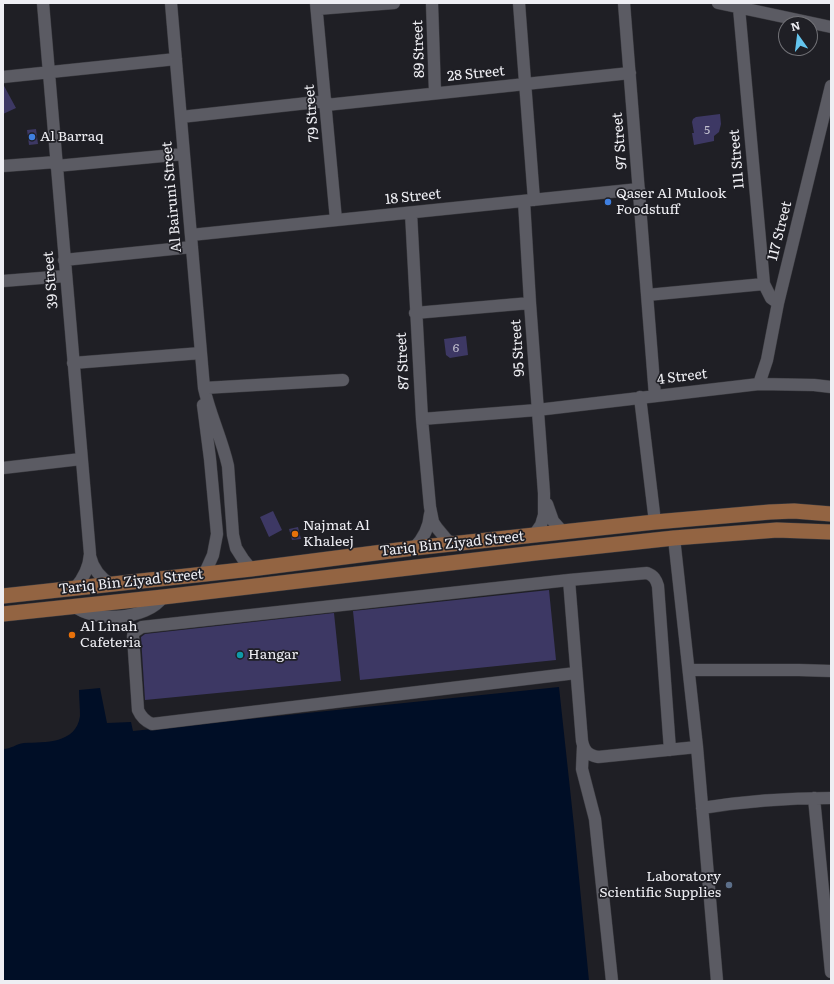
<!DOCTYPE html>
<style>
body{margin:0}
#map{position:relative;width:834px;height:984px;overflow:hidden;background:#1f1f25;font-family:Literata,serif}
canvas{display:block}
.frame{position:absolute;inset:0;border:4px solid #eeeef3;pointer-events:none}
.north{position:absolute;left:778px;top:16px;width:40px;height:40px;box-sizing:border-box;background:#1f1f25;border:1px solid #727277;border-radius:50%;rotate:346deg;font-size:11px;font-weight:700;line-height:16px;text-align:center;color:#eeeef3}
.north::after{content:'';display:block;margin:auto;width:14px;height:18px;background:#64c5ee;clip-path:polygon(50% 0,100% 100%,50% 72%,0 100%)}
</style>
<div id="map">
<canvas width="834" height="984"></canvas>
<div class="frame"></div>
<div class="north">N</div>
</div>
<script>
const ctx = document.querySelector('canvas').getContext('2d');
ctx.lineJoin = 'round';
function fill(path, color) {
  ctx.fillStyle = color;
  ctx.fill(path, 'evenodd');
}
function stroke(path, color, width, dash) {
  ctx.strokeStyle = color;
  ctx.lineWidth = width;
  ctx.lineCap = dash ? 'butt' : 'round';
  ctx.setLineDash(dash || []);
  ctx.stroke(path);
}
function drawText(font, color, halo, rows, align = 'center') {
  ctx.font = font + ' Literata,serif';
  ctx.lineWidth = 3.5;
  ctx.setLineDash([]);
  ctx.textBaseline = 'middle';
  ctx.strokeStyle = halo;
  ctx.fillStyle = color;
  for (const [text, x, y, turn = 0] of rows) {
    ctx.save();
    ctx.translate(x, y);
    ctx.rotate((+turn || 0) * Math.PI / 180);
    ctx.textAlign = isNaN(turn) ? turn : align;
    if (halo) ctx.strokeText(text, 0, 0);
    ctx.fillText(text, 0, 0);
    ctx.restore();
  }
}
const water = new Path2D(`
 M559,687l15,139 15,155h-586v-232c8,0 13,-5 21,-6 21,-1 52,1 56,-27 0,-9 -1,-17 -1,-26l21,-2 7,35 24,-1 2,9z`);
const building = new Path2D(`
 M3,84l13,24 -13,6z
 M720,114l1,10 -2,8 -5,4v5l-20,4 -2,-12h2l-2,-11 1,-3 3,-2z
 M36,129l2,15 -9,1 -2,-15z
 M466,336l2,19 -18,3 -4,-3 -2,-16z
 M273,511l9,19 -13,7 -9,-20z
 M298,527l3,12 -9,1 -3,-11z
 M549,590l7,70 -196,20 -7,-69z
 M334,613l7,68 -196,19 -4,-63 4,-3z`);
const minor = new Path2D(`
 M43,3l47,551c-1,14 -6,24 -15,34
 M171,3l33,385c6,27 18,51 24,78l5,69 3,13 7,11 8,10
 M316,3l20,217
 M432,3l3,90
 M519,3l15,197
 M624,3l31,393
 M718,3l113,24
 M739,8l25,276 7,14 7,5
 M317,9l77,-6
 M3,77l173,-18
 M326,105l304,-32
 M181,117l145,-16
 M3,166l53,-4
 M56,166l128,-12
 M524,201l6,102 14,190v22l-3,10 -7,10
 M411,213l11,206 8,88 3,15 4,6 10,12 6,3
 M191,235l448,-46
 M64,260l128,-13
 M3,281l63,-5
 M647,295l117,-11
 M415,313l115,-10
 M73,363l128,-10
 M759,384l8,-24 11,-57 53,-217
 M204,388l139,-8
 M640,397l15,125
 M203,405l7,54 7,75 -4,21 -9,20
 M422,419l115,-9 222,-26 55,1 17,2
 M3,468l78,-9
 M547,504l6,17 10,11
 M674,538l23,209 20,234
 M414,548c10,-10 15,-20 16,-34
 M90,556c3,13 10,22 22,29
 M569,580l13,161c2,10 6,14 16,16l99,-10
 M74,606c21,17 73,14 89,-9
 M689,670h110l32,1
 M576,673l-424,51c-7,-3 -11,-7 -14,-14l-5,-74 1,-4 8,-5 427,-47 78,-7c7,3 9,6 11,13l12,164
 M583,746l-1,23 13,50 17,162
 M814,798l17,174
 M702,808c43,-7 86,-10 129,-10`);
const major = new Path2D(`
 M3,596l248,-27 163,-21 241,-26 115,-10 24,-1 37,3
 M3,614l160,-17 372,-44 139,-15 103,-8 54,2`);
const markers = [
 [32,137,4,"#3f7fe0"],
 [608,202,4,"#3f7fe0"],
 [295,534,4,"#e8710a"],
 [72,635,4,"#e8710a"],
 [240,655,4,"#0f9aa8"],
 [729,885,4,"#5c6f8a"]
];
const numberNames = [
 ["5",707,130],
 ["6",456,348]
];
const streetNames = [
 ["89 Street",419,49,-92],
 ["28 Street",476,74,-6],
 ["79 Street",312,113,-95],
 ["97 Street",620,141,-95],
 ["111 Street",737,159,-95],
 ["Al Bairuni Street",172,197,-95],
 ["18 Street",413,197,-6],
 ["117 Street",780,231,-76],
 ["39 Street",51,280,-95],
 ["95 Street",518,348,-94],
 ["87 Street",403,361,-93],
 ["4 Street",682,377,-7],
 ["Tariq Bin Ziyad Street",452,544,-6],
 ["Tariq Bin Ziyad Street",131,582,-6]
];
const poiNames = [
 ["Al Barraq",40,137],
 ["Qaser Al Mulook",616,194],
 ["Foodstuff",616,210],
 ["Najmat Al",303,526],
 ["Khaleej",303,542],
 ["Al Linah",80,627],
 ["Cafeteria",80,643],
 ["Hangar",248,655],
 ["Laboratory",721,877,"right"],
 ["Scientific Supplies",721,893,"right"]
];
fill(water, '#000e26');
fill(building, '#3d3864');
stroke(minor, '#3b3b40', 13);
stroke(major, '#3b3b40', 16);
stroke(minor, '#5b5b63', 12);
stroke(major, '#936442', 15);
for (const [x, y, r, color] of markers) {
  const dot = new Path2D();
  dot.arc(x, y, r, 0, 2 * Math.PI);
  ctx.fillStyle = color;
  ctx.fill(dot);
  stroke(dot, '#1f1f25', 1.5);
}
drawText('12px', '#c2c0cf', null, numberNames);
drawText('14px', '#eeeef3', '#1f1f25', streetNames);
drawText('14px', '#eeeef3', '#1f1f25', poiNames, 'left');
</script>
